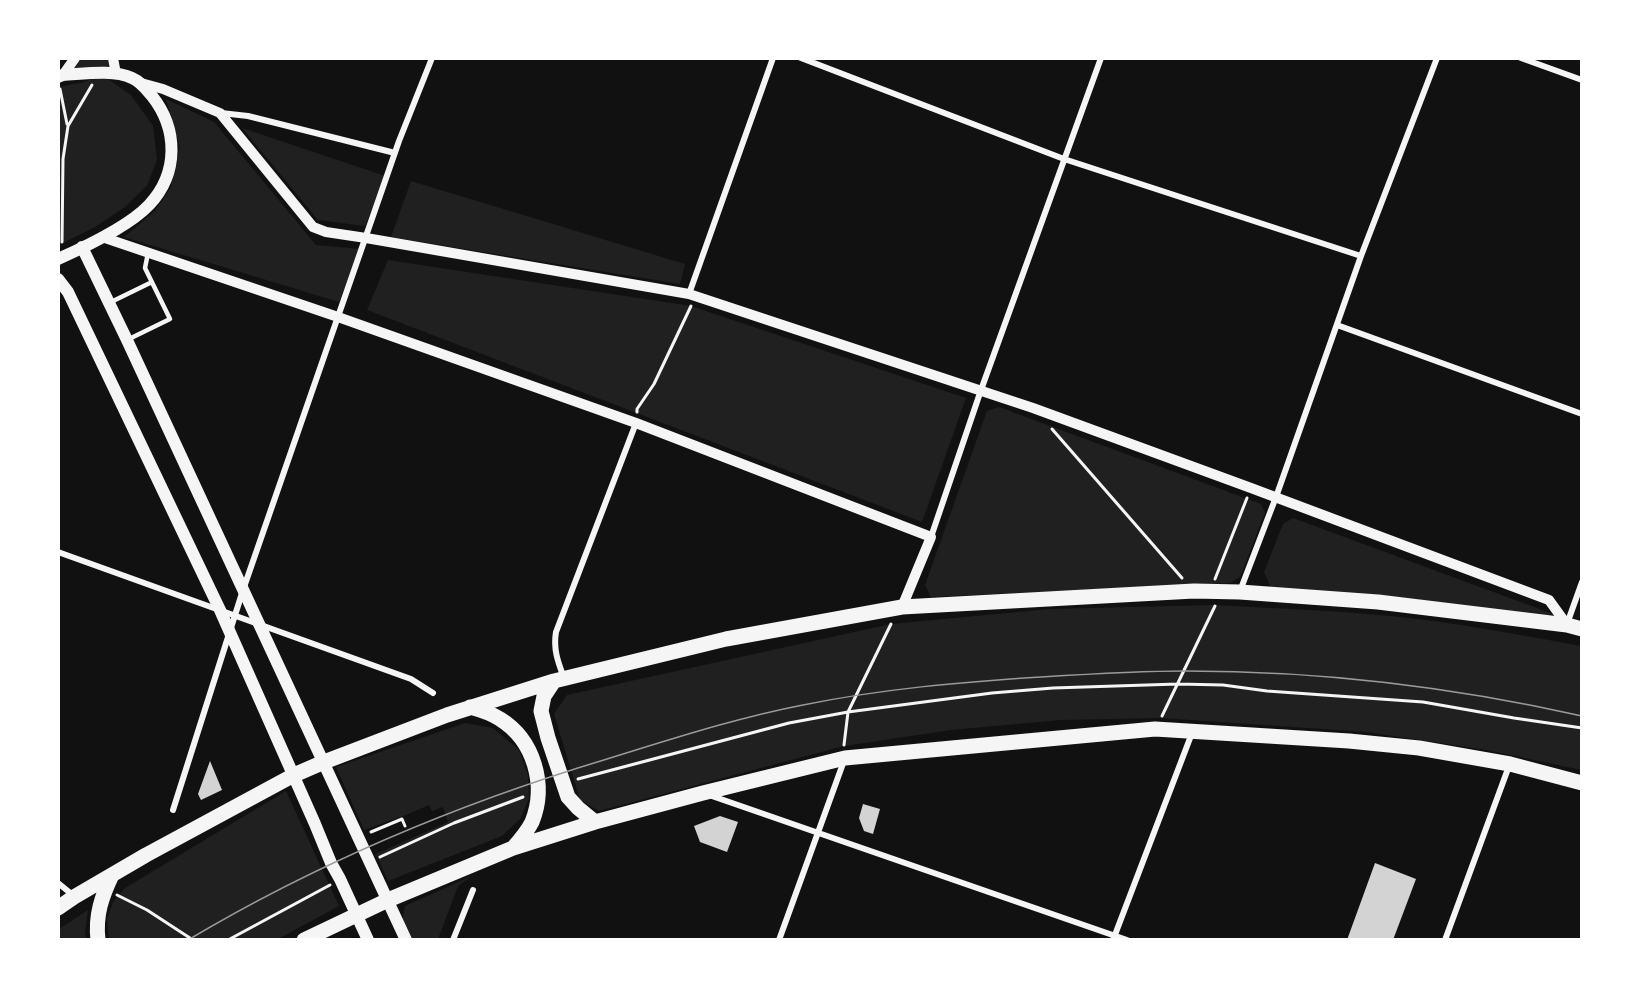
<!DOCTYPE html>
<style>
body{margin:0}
#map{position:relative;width:1640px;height:998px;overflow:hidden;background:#111;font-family:Inter,sans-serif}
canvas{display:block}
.frame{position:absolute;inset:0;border:60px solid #fff;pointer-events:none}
</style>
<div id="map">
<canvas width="1640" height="998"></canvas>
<div class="frame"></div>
</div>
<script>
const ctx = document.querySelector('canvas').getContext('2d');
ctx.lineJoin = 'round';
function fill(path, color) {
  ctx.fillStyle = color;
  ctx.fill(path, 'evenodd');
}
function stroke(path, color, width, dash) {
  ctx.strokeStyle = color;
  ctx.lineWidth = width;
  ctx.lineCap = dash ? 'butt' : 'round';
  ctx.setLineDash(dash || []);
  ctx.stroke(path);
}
const green = new Path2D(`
 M76,59h36l2,14 -49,1z
 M101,74l30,21 22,31 4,34 -10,26 -22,21 -30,20 -36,18 -1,-158 27,-5z
 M166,99l48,23 102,123 45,4 -22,53 -215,-65 30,-25 17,-25 9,-40z
 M242,128l143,48 -20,50 -47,-6z
 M411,181l274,83 -5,20 -289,-47z
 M388,260l303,46 275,92 -44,124 -555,-212z
 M999,407l262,97 4,9 -25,64 -10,6 -299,14 -6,-12 62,-174z
 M1293,518l260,96 -11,2 -136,-18 -135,-10 -7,-16 19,-48z
 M1215,605c68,4 136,6 203,14 55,7 109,17 163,27v124l-94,-20 -121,-18 -205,-14 -100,2 -110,10 -107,16 -245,65 -19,-11 -26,-86 13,-19 324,-71 159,-15z
 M465,723l28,5 26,22 9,25 1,23 -8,20 -19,18 -114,45 -12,-27 72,-32 -5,-15 -11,4 -3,-6 -23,10 -42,15 -28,-63z
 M286,791l53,115 -61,33h-169l-2,-20 6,-17 12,-14z
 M472,876l-14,10 -20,53h-27l-9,-18 3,-15z
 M88,910l-3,23 2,6h-28v-10z`);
const building = new Path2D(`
 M210,761l12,29 -21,10 -3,-6z
 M863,804l17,5 -7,25 -9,-3 -5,-13z
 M720,816l18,6 -11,30 -27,-10 -6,-16z
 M1375,863l41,16 -23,61h-46z`);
const path = new Path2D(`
 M60,89l7,35
 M62,242l1,-83 5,-33 24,-41
 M637,412v-3l17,-25 37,-78
 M1052,429l130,149
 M1215,579l32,-81
 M1162,716l53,-110
 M844,745l4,-33 43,-88
 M578,779l211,-56 59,-11 144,-19 61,-5 125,-4 45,1 44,6 156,11 91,16 68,10
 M371,832l31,-13 3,7
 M380,857l74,-34 69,-26
 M117,895l30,15 46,30
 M228,940l102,-55`);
const service = new Path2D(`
 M111,302l41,-20
 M129,339l41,-20 -25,-51 3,-15`);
const minor = new Path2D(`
 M801,58l263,101 297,97
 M1521,58l61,22
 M221,113l27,3 147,37
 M689,294l84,-236
 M1337,325l245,89
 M931,537l50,-147 120,-332
 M58,552l353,127 22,14
 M1240,591l36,-94 85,-241 76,-198
 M1567,624l15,-42
 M564,678c-6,-16 -11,-29 -8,-46l80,-209
 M709,795l418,145
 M173,810l70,-220 156,-449 33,-83
 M58,883l16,13
 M453,940l20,-50
 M779,940l66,-182
 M1113,940l79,-207
 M1445,940l64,-174`);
const tertiary = new Path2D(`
 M113,58l3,16
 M63,75l12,-17
 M141,83l22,6 57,24 93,114 13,5 40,6 323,56 344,114 218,80 298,112 18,25
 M102,237l236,80 298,106 295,114 -29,70`);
const secondary = new Path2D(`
 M58,77l5,-2c20,-1 50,-6 69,3 9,4 13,10 20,18 26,33 27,77 -3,109 -19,20 -64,42 -91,54
 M82,247l45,93 279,600
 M58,279l10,13 152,318 95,214 16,39 9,16 28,61`);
const trunk = new Path2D(`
 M554,681l-10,15 -3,15 7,27 20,59 10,11 17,14
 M470,707c11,3 21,6 30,12 34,21 47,66 32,103 -5,10 -12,18 -19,26
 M58,908l16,-11 72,-42 148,-80 30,-13 123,-47 107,-34 172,-42 176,-32 292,-16 46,1 138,10 189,23 15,4
 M98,940c-3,-25 4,-44 14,-65
 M304,940l84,-40 125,-52 82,-26 108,-29 142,-35 310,-29 194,12 70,7 91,16 72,19`);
const tram = new Path2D(`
 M188,940c131,-78 273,-137 419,-181 65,-20 129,-41 196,-54 78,-16 158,-23 238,-28 48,-3 96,-6 145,-6 131,0 267,16 396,45`);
fill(green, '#202020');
fill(building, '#d3d3d3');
stroke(path, '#f5f5f5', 3);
stroke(service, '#f5f5f5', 4.5);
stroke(minor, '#f5f5f5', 6);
stroke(tertiary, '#f5f5f5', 10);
stroke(secondary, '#f5f5f5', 12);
stroke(trunk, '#f5f5f5', 15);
stroke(tram, '#9a9a9a', 1.5);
</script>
